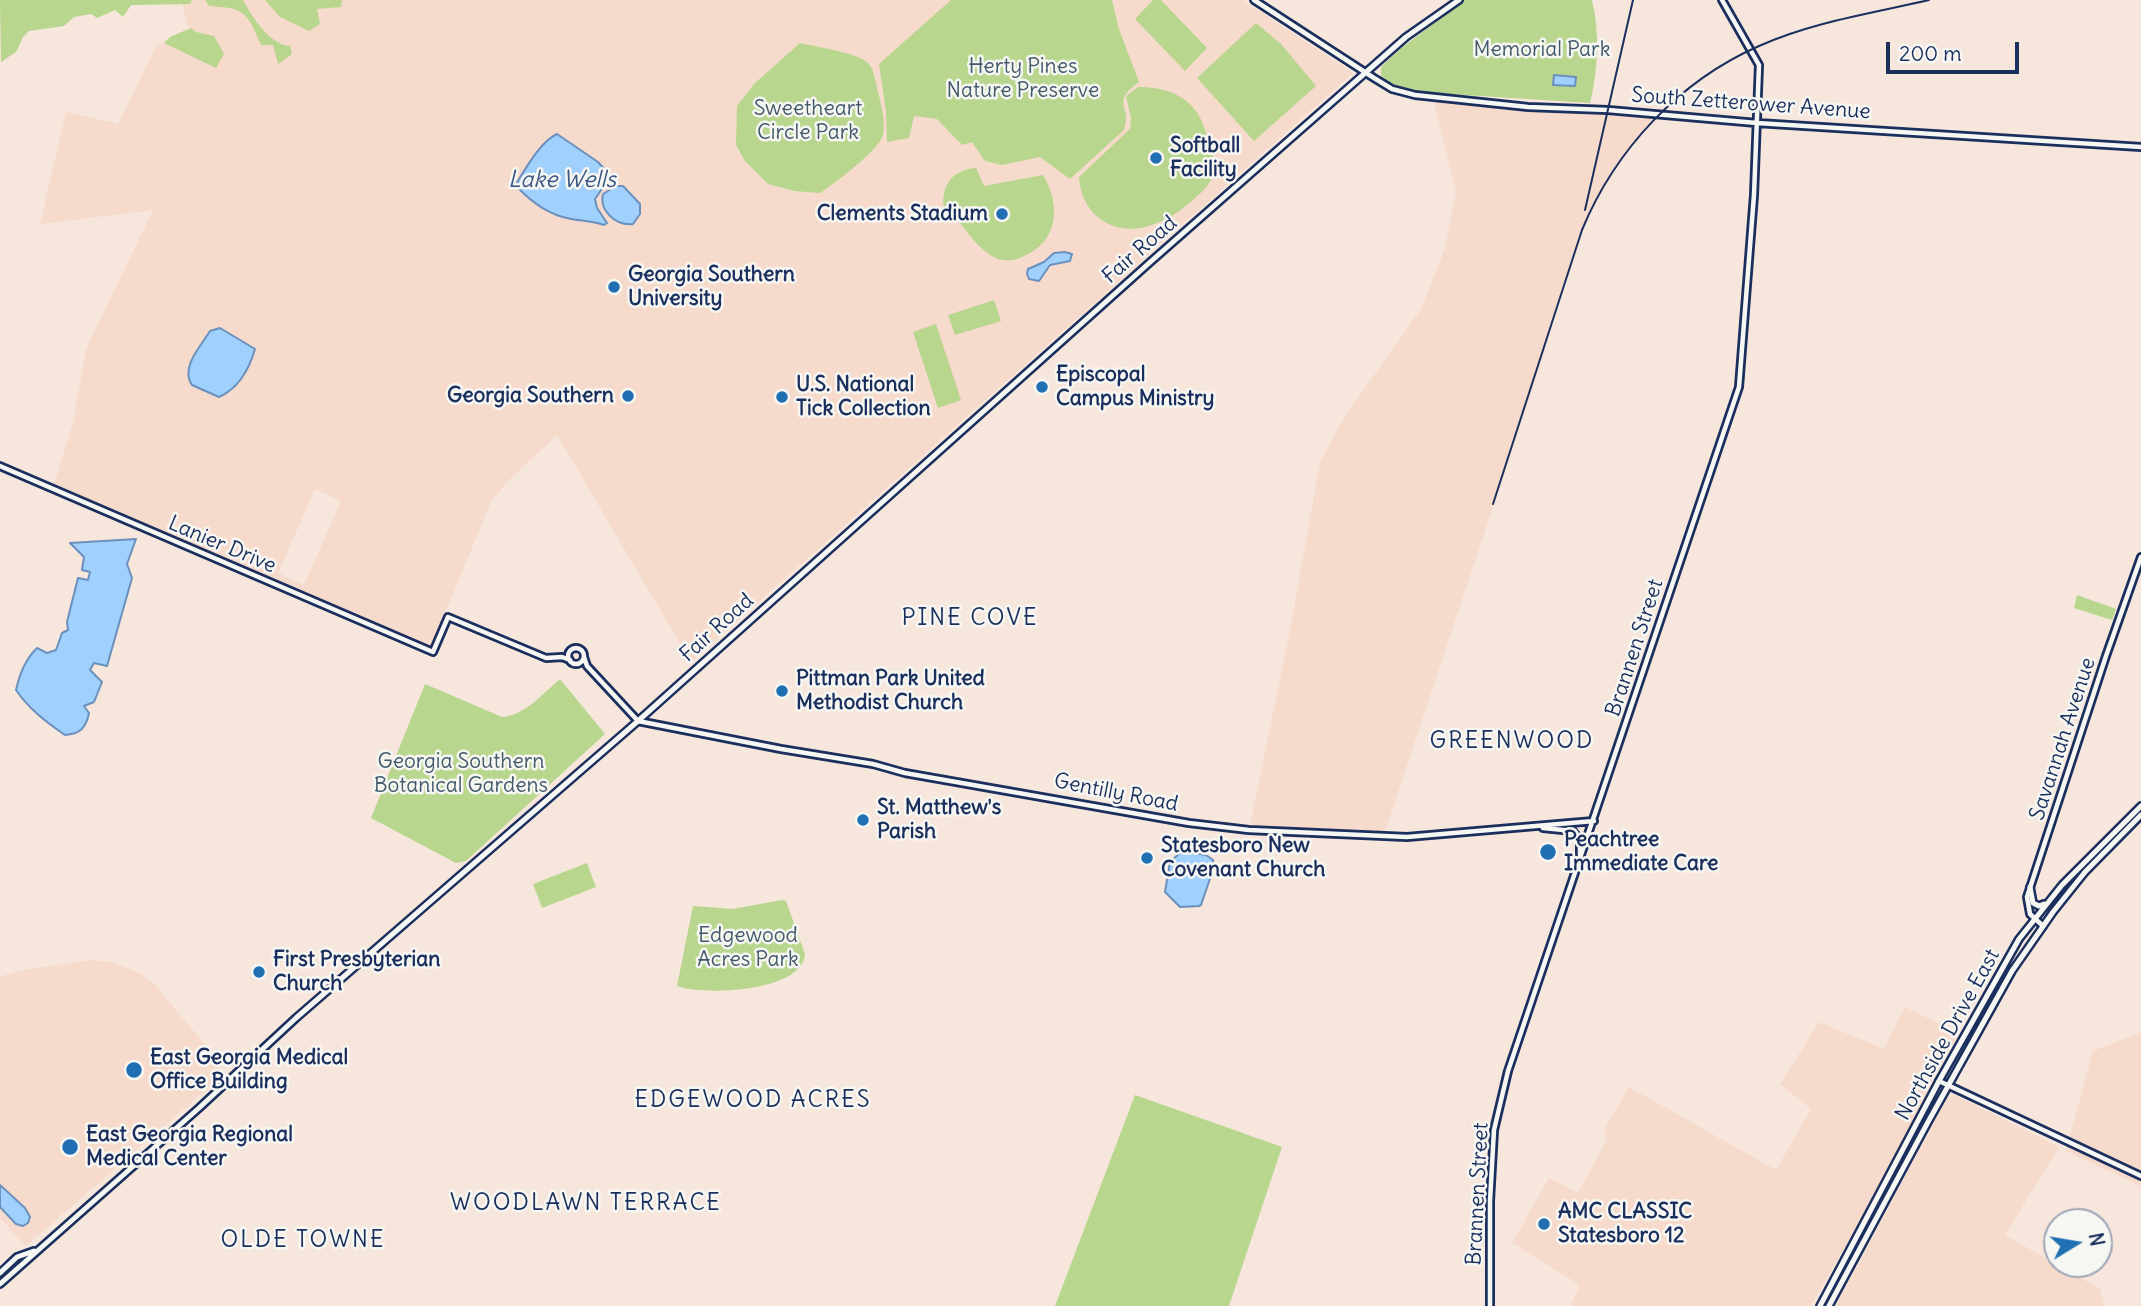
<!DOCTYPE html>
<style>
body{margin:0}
#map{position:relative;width:2141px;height:1306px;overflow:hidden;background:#f6e6dc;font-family:Delius,sans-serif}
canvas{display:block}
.north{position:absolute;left:2043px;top:1208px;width:70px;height:70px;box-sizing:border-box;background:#f6f6f2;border:2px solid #9ea6b7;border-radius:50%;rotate:79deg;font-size:19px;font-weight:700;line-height:28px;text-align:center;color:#1b2f5e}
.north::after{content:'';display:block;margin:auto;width:24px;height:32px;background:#1f6fb2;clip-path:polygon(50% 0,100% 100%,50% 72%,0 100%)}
.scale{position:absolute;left:1886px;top:42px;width:133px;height:32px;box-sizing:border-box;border:4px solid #1b2f5e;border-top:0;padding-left:9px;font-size:21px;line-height:24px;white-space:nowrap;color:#1b2f5e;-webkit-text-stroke:5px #f6f6f2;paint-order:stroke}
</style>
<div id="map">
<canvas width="2141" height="1306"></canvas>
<div class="north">N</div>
<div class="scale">200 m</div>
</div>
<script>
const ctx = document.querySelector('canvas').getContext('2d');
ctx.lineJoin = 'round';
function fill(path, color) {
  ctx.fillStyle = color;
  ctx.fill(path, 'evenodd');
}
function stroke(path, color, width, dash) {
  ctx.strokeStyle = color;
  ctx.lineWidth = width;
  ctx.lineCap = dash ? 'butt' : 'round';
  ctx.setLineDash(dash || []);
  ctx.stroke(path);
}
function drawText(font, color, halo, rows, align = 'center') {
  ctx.font = font + ' Delius,sans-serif';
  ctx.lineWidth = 5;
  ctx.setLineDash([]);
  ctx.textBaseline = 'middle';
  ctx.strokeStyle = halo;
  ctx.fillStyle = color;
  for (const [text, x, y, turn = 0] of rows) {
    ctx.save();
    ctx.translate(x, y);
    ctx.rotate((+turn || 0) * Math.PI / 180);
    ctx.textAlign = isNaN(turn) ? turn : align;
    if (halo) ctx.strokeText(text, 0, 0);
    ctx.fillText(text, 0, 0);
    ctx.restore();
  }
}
const built = new Path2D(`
 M181,0h1062l110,73 -662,589 -134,-227 -49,46 -17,21 -60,145 -377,-163 19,-61 13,-74 67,-139 -113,14 26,-112 52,12 39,-79 32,-16zM315,489l26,12 -37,84 -26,-12z
 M1433,98l103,10 125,6 -22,22 -26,34 -22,40 -16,41 -38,123 -154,464 -134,-8 42,-205 29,-163 25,-46 76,-107 24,-61 11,-55z
 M91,960l20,2 14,5 17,7 14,12 62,74 3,17 -195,169 -26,-28v-241l18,-6z
 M1905,1007l54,26 -92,175 -56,98h-241l10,-21 -68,-42 37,-65 29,15 29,-53 -2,-13 24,-40 147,83 35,-61 -31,-25 39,-62 65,27z
 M2141,1032v154l-75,-35 27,-100z
 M1954,1095l105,52 -54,88 95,54 4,17h-268l111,-208z`);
const green = new Path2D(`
 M0,0h192l-2,4 -59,1 -8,12 -8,-7 -18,8 -6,-4 -17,3 -10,9 -35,5 -6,6 -7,15 -15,10z
 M205,0h38c9,17 27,45 47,46l2,8 -14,10 -5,-19h-12c-14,-33 -16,-37 -52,-39z
 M265,0h77l-1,7 -24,2 3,15 -11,7 -29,-14z
 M951,0h161l7,29 20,53c-30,22 -6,23 -15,48l-54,49 -30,-22 -38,8 -17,-4 -13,-19 -10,3 -25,-26 -23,-3 -5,22 -22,4 -1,-30 -7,-48z
 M1153,0h8l46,48 -22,23 -50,-52z
 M1465,0h127c8,33 6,70 -2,103l-172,-11 -24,-7 -13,-9v-9l19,-18z
 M1256,23l25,21 35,42 -62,55 -57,-63z
 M191,28l5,4 18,4 10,18 -8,14 -52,-25 6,-6z
 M800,43c17,4 54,9 67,19 7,6 9,21 11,30 3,12 8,30 5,43 -4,15 -49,49 -63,58l-26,-2 -26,-7 -23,-23 -9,-16 1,-39 17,-22z
 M1138,87c28,0 54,9 65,37 5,15 14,37 9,52 -2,9 -10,16 -16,21 -13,13 -33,26 -51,30 -35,8 -64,-14 -66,-50l51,-48 1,-11 -5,-22z
 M976,168l8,18 59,-11c18,30 16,66 -19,81 -7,4 -18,6 -26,3 -22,-10 -30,-28 -45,-44l-8,-1c-6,-24 4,-44 31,-46z
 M994,300l7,21 -46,14 -7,-20z
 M936,324l25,76 -23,8 -25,-76z
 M2077,595l39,14 -4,11 -38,-12z
 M560,679l45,55 -139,127 -10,2 -85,-45 54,-134 77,33c24,-2 40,-23 58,-38z
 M587,863l9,24 -54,21 -9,-24z
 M782,900l4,1 19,53c-2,38 -102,42 -128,32l16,-80 40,3z
 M1135,1095l147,52 -53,159h-174z`);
const water = new Path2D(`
 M1554,75l22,2 -1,9 -22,-1z
 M557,134l41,28 10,11 -2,10 -11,16 2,9 10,15 -3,2c-11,-4 -22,-4 -33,-6 -22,-4 -38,-16 -53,-31l-2,-4c10,-16 24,-42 41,-50z
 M616,186h7l17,18v10l-7,10c-18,2 -34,-14 -30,-30z
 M1065,252l7,2 -2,7 -20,4 -11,16 -10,-2 -2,-5 1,-5 16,-7 10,-9z
 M220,328l35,21c-6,21 -16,39 -36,48l-27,-12c-12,-18 9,-39 18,-54z
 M136,539l-9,25 5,14 -25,88 -13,-3 -4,7 12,12 -8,20 -10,4 5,7c-3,15 -9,21 -24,22 -19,-13 -36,-26 -49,-45 4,-17 9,-30 21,-42l10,5 9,-3 6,-17 6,-3 -1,-8 11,-44 10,2 2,-8 -8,-2 2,-13 -14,-14z
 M1182,851l24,4 7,5 1,7 -13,38 -2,1 -19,1 -15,-15 5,-30z
 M0,1185l25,23 5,9 -2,6 -5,3 -7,-2 -16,-17z`);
const minor = new Path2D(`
 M1254,0l120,78 18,11 23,6 113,12 80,3 149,13 384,24
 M0,466l433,186 15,-35 98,41 16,-1 8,3
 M568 656a8 8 0 1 1 16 0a8 8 0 1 1-16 0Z
 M584,657l3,9 51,55 143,28 92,15 32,9 284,50 60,7 158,7 187,-16
 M1543,828l30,3 7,9v15
 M2043,926l-13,-12 -3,-17 79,-241 35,-99
 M1939,1081l202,95
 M1490,1306v-105l4,-71 14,-59 231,-684 15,-192 5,-130 -37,-65`);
const major = new Path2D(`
 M2030,887l3,16 6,3 5,-2
 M0,1273l17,-16 17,-6
 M0,1284l199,-176 97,-90 342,-297 510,-457 258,-227 53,-37
 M1820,1306l119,-225 80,-142 43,-54 79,-79
 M1829,1306l99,-184 84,-151 41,-59 32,-40 56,-57`);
const rail = new Path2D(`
 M1585,210l48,-210
 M1493,504l89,-274c33,-80 97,-149 177,-184 53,-24 114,-33 170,-46`);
const markers = [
 [1156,158,7,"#1f6fb2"],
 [1002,214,7,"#1f6fb2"],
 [614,287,7,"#1f6fb2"],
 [1042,387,7,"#1f6fb2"],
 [628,396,7,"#1f6fb2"],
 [782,397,7,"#1f6fb2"],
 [782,691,7,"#1f6fb2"],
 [863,820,7,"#1f6fb2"],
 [1548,852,9,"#1f6fb2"],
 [1147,858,7,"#1f6fb2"],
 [259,972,7,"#1f6fb2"],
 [134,1070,9,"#1f6fb2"],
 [70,1147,9,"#1f6fb2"],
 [1544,1224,7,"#1f6fb2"]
];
const parkNames = [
 ["Memorial Park",1542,50],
 ["Herty Pines",1023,67],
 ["Nature Preserve",1023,91],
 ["Sweetheart",808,109],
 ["Circle Park",808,133],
 ["Georgia Southern",461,762],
 ["Botanical Gardens",461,786],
 ["Edgewood",748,936],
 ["Acres Park",748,960]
];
const streetNames = [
 ["South Zetterower Avenue",1751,104,4],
 ["Fair Road",1140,250,-41],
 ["Lanier Drive",222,545,23],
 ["Fair Road",717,628,-42],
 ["Brannen Street",1635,648,-72],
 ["Savannah Avenue",2063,739,-72],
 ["Gentilly Road",1116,793,11],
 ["Northside Drive East",1948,1035,-61],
 ["Brannen Street",1478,1194,-87]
];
const poiNames = [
 ["Softball",1170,146],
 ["Facility",1170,170],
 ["Clements Stadium",988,214,"right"],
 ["Georgia Southern",628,275],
 ["University",628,299],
 ["Episcopal",1056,375],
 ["Campus Ministry",1056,399],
 ["U.S. National",796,385],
 ["Tick Collection",796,409],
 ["Georgia Southern",614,396,"right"],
 ["Pittman Park United",796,679],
 ["Methodist Church",796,703],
 ["St. Matthew's",877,808],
 ["Parish",877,832],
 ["Peachtree",1564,840],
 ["Immediate Care",1564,864],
 ["Statesboro New",1161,846],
 ["Covenant Church",1161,870],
 ["First Presbyterian",273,960],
 ["Church",273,984],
 ["East Georgia Medical",150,1058],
 ["Office Building",150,1082],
 ["East Georgia Regional",86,1135],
 ["Medical Center",86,1159],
 ["AMC CLASSIC",1558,1212],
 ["Statesboro 12",1558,1236]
];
const waterNames = [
 ["Lake Wells",562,180]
];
const neighbourhoodNames = [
 ["PINE COVE",970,618],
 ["GREENWOOD",1512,741],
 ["EDGEWOOD ACRES",753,1100],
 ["WOODLAWN TERRACE",586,1203],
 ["OLDE TOWNE",303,1240]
];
fill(built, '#f6dbcc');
fill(green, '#b8d68e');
fill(water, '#a0d0fc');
stroke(water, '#6b90bd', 2);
stroke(minor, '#1b2f5e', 10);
stroke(major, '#1b2f5e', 10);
stroke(minor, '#f6f6f2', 4.5);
stroke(major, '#f6f6f2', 5);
stroke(rail, '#1b2f5e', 2);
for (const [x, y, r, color] of markers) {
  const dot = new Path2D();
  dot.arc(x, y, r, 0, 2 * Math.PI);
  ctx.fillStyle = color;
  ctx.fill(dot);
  stroke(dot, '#f6f6f2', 2.5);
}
drawText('21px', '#42596a', '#f6f6f2', parkNames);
drawText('21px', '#1b2f5e', '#f6f6f2', streetNames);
drawText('bold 21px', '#1b2f5e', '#f6f6f2', poiNames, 'left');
drawText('italic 23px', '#3c5786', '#f6f6f2', waterNames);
ctx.letterSpacing = '2px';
drawText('23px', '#1b2f5e', '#f6f6f2', neighbourhoodNames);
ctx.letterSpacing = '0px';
</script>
